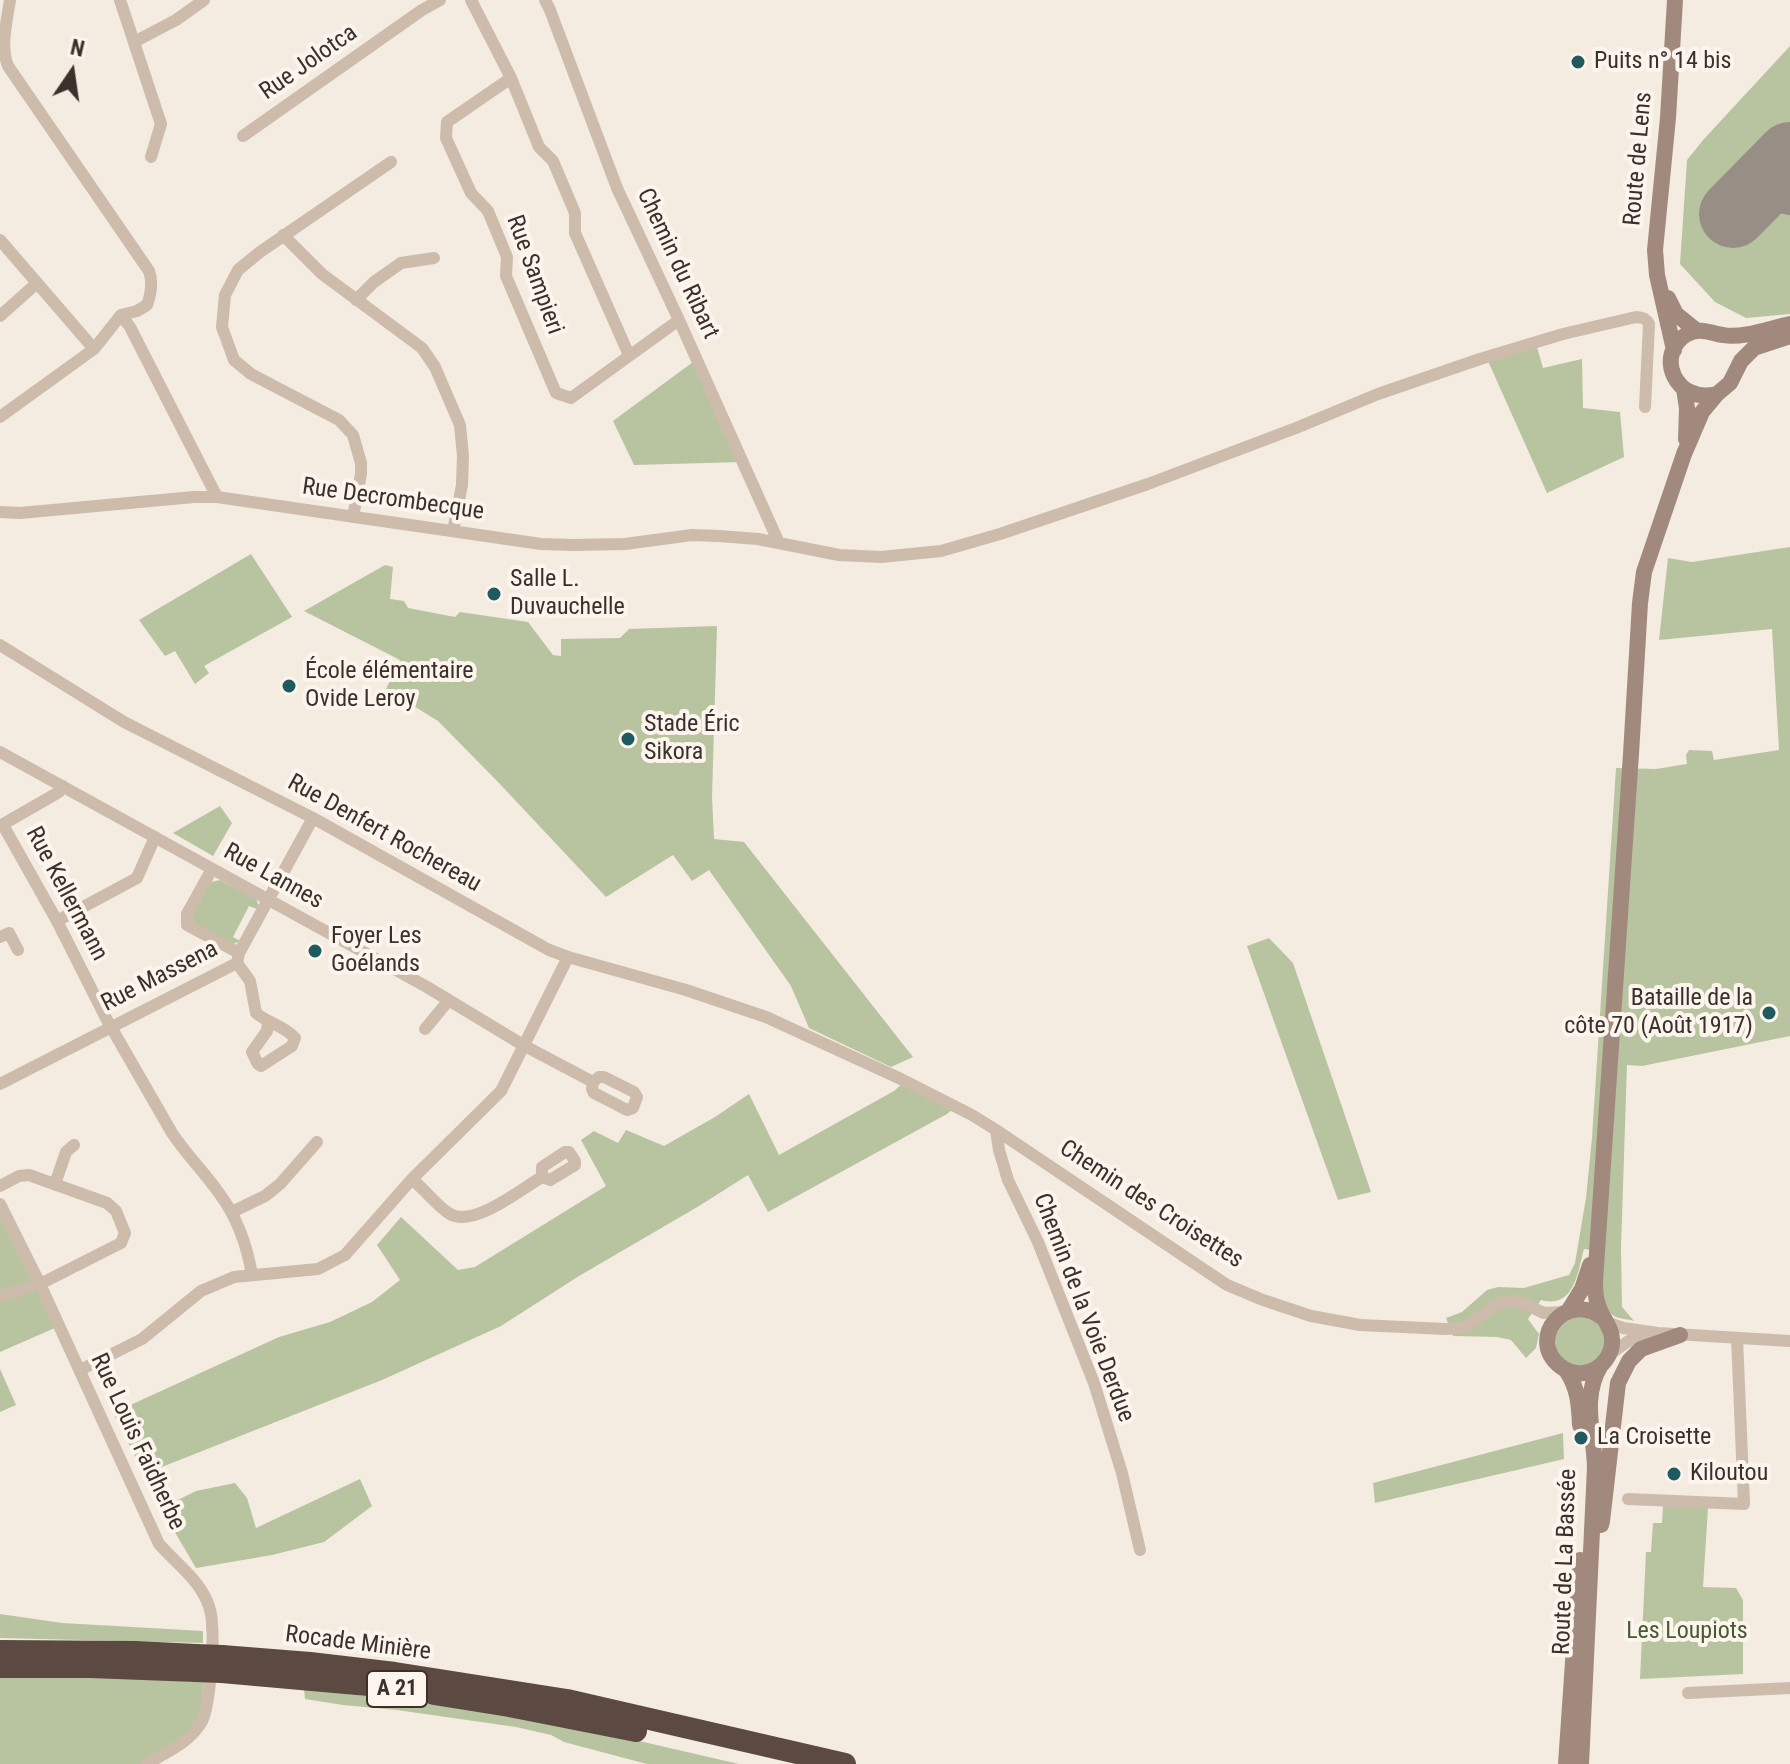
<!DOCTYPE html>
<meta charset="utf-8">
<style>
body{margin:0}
#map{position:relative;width:1790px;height:1764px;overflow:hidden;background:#f4ebe1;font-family:"Roboto Condensed",sans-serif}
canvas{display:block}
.north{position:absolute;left:32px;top:32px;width:80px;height:80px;-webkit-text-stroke:6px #fbf5ee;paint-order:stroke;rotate:13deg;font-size:22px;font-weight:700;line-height:32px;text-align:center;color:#3b302b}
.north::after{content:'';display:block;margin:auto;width:28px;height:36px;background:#3b302b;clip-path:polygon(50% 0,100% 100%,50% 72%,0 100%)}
</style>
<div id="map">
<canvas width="1790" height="1764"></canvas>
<div class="north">N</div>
</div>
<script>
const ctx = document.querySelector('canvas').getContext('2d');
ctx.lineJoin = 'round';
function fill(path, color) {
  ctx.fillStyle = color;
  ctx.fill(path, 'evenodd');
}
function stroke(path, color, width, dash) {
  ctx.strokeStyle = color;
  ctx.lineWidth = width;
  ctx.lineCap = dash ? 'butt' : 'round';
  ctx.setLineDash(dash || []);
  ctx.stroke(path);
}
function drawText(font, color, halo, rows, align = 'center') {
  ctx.font = font + ' "Roboto Condensed",sans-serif';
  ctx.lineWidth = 8;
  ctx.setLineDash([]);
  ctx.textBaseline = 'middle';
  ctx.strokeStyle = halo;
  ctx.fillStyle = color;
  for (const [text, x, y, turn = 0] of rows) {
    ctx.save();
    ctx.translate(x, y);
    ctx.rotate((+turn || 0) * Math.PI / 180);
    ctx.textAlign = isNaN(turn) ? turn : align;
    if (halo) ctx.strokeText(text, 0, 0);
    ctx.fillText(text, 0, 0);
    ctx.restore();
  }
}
const green = new Path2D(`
 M1790,46v268l-44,4 -31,-16 -35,-38 7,-104 17,-21z
 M1537,347l6,21 39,-9 1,49 37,4 4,45 -77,36 -59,-132z
 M697,359l45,103 -108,3 -21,-44z
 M1790,547v489l-148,30 -15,-1 -6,182 1,60 12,14c-6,-2 -15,-2 -20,-5 -17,-12 -12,-46 -10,-64l-20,-3c-5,17 -8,49 -29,52 -5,1 -9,0 -14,-1l-13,19 11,15 -3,14 -10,10 -15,-18 -14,-3 -44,-1 -7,-18 16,-6 25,-22 11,-3 26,1 45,-13 6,-12 11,-65 6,-60 24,-370 40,1 31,-5 -1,-9 3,-5 23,1 2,9 65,-10 -7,-121 -113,11 9,-82 24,4z
 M251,554l41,63 -88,49 5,7 -14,11 -20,-33 -10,5 -26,-36z
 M385,565l8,2 -3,32 14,2 4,7 47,9 5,-5 68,10 25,33 8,1v-17l59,-1 9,-9 88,-3 -5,171 2,42 30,3 169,215 -22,10 -82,-39 -18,-42 -82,-116 -17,11 -19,-26 -67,42 -107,-114 -61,-62 -52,-32 14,-29 -96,-49z
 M220,806l12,17 -19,33 -40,-23z
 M220,880l36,19 3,7 -2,3 -8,-3 -16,31 7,4 -9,4 -37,-21 -2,-8 19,-34z
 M1269,938l24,25 78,229 -33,8 -91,-254z
 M905,1081l51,25 -9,8 -179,98 -20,-37 -49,31 -120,70 -78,50 -119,54 -238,94 -31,-61 166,-76 51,-15 42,-20 28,-22 -23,-35 24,-28 57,53 17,-3 131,-81 -25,-46 13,-9 24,12 8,-13 38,16 51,-29 34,-23 30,61 115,-64z
 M0,1204l57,123 -57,25z
 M1577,1314l24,10 6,20 -11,19 -21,4 -18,-12 -3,-21 13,-17z
 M0,1369l16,36 -16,7z
 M1563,1433l1,26 -189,44 -2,-20z
 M360,1479l12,27 -48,36 -52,13 -76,13 -26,-44 -2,-19 28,-14 39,-8 12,15 9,30z
 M1663,1506l45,2 -5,79 33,1 7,12v74l-103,5 6,-127h5l2,-29h9z
 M0,1614l62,9 141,8v12l-203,-5z
 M0,1677h96l108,5 -3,27 -6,14 -9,12 -43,29h-143z
 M304,1689l156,18 179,34 100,23h-92l-83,-22 -13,-7 -35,-8 -119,-17 -54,-5 -38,-6z`);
const taxiway = new Path2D(`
 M1752,194l38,7`);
const runway = new Path2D(`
 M1733,214l57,-58`);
const street = new Path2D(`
 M10,0c-3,20 -10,47 -2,66l141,205c4,11 2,23 -2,34l-10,6 -16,4
 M120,0l41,124 -10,33
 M471,0l40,78 28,69 14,14 22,52v20l54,122
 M545,0l5,10 67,178 62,132 100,223
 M134,42l42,-22 28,-20
 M511,78l-64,44 -1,16 25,55 17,18 19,46 -1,19 50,117 15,5 108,-78
 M243,136l179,-126 18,-10
 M283,235l39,39 100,74 13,19 25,58 3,31 -1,29 -9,46
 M0,240l94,109
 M356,300l18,-18 27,-19 33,-5
 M121,315l9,12 87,170
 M0,316l37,-33
 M0,417l94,-68 27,-34
 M0,512l20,1 174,-16h23l324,47 32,1 52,-1 67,-9 27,1 39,3 81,16 42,2 60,-6 59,-17 148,-50 148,-56 82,-34 102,-35 83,-25 73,-17c6,0 10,1 13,7l-4,83
 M353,517l8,-43v-11l-8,-28 -14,-15 -88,-46 -17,-14 -12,-33 3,-32 13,-25 22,-18 131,-90
 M0,645l124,77 189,96 236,132 19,7 118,33 80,27 135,62 71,36 24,15 231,155 36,15 48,16 49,9 86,4 14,-1 7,-2 28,-21 13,-4h10l26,12 20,-1
 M0,752l427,235 96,58 70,37 -1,7 2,4 33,17 6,-2 4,-11 -3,-5 -30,-15h-5l-6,5
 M3,825l54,96 50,99 65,113c14,21 32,39 47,60 18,24 28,52 33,82
 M0,826l59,-34 4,-6
 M212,869l-25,45v11l52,28
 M57,921l80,-43 18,-41
 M0,937l9,-4 9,17
 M237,963l13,18 6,32c12,10 28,13 39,25l-3,8 -31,20 -3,-2 -6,-12 15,-21 1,-9
 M425,1029l24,-29
 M0,1084l237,-121 2,-10 74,-135
 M996,1130l3,20 9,30 30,62 56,141 28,90 18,77
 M412,1179c11,9 27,29 38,35 24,14 71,-25 92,-37l8,3 25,-15v-4l-6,-9h-4l-23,15v10
 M55,1184l11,-32 8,-7
 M0,1186l19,-10 10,-1 78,28 9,8 9,22 -4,10 -81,41 -40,12
 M0,1204l40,80 119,260c16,18 38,34 48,57 3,7 5,16 5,24 2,19 -2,84 -11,98 -12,20 -35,29 -54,41
 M232,1212l33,-16 15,-12 37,-42
 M1606,1322l17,6 35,5 132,8
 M1609,1355l18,-13 21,-10
 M80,1370l62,-31 59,-48 33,-14 84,-8 27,-14 67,-76 89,-88 67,-134
 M1628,1499l116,5 -7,-166
 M1688,1693l102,-5`);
const secondary = new Path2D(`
 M1668,298l8,16 21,17
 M1674,350l-17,-75 -2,-25 13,-132 7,-118
 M1684,389l3,19 -1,31
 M1717,394c-42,11 -63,-40 -30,-60 14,-7 23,-1 36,1 19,4 48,-7 67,-11
 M1569,1310l13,-21 8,-24
 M1603,1318c-37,-29 -77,21 -43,48 6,5 15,8 23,7 19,-2 33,-21 28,-40 -3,-10 -10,-18 -13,-28 -3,-8 -3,-16 -3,-24l36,-527 9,-151 4,-31 40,-118 18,-42 15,-18 13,-11 11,-22 13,-13 36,-12
 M1566,1370c12,18 13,34 14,55
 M1601,1525l1,-4 16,-138 11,-22 12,-12 39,-14
 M1566,1764l14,-204
 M1581,1764l14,-297c-1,-34 -14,-70 6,-102`);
const highway = new Path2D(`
 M0,1651l136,1 60,3
 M222,1656l88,7 85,10 172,27 278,64
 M0,1667h90l106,4
 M222,1672l146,13
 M434,1694l75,12 127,25`);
const highwayBridge = new Path2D(`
 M196,1655l26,1
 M196,1671l26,1`);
const markers = [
 [1578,62,8,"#1f5a5e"],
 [494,594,8,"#1f5a5e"],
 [289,686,8,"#1f5a5e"],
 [628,739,8,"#1f5a5e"],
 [315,951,8,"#1f5a5e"],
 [1769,1013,8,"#1f5a5e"],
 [1581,1438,8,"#1f5a5e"],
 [1674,1474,8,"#1f5a5e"]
];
const shields = [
 [397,1689,60]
];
const shieldNames = [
 ["A 21",397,1689]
];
const poiNames = [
 ["Puits n° 14 bis",1594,62],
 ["Salle L.",510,580],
 ["Duvauchelle",510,608],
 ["École élémentaire",305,672],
 ["Ovide Leroy",305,700],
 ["Stade Éric",644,725],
 ["Sikora",644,753],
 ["Foyer Les",331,937],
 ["Goélands",331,965],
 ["Bataille de la",1753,999,"right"],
 ["côte 70 (Août 1917)",1753,1027,"right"],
 ["La Croisette",1597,1438],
 ["Kiloutou",1690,1474]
];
const streetNames = [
 ["Rue Jolotca",309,63,-35],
 ["Route de Lens",1639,159,-85],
 ["Chemin du Ribart",677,264,65],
 ["Rue Sampieri",534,275,70],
 ["Rue Decrombecque",393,500,8],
 ["Rue Denfert Rochereau",384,834,29],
 ["Rue Lannes",273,877,29],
 ["Rue Kellermann",66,894,62],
 ["Rue Massena",160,977,-27],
 ["Chemin des Croisettes",1151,1205,33],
 ["Chemin de la Voie Derdue",1083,1308,69],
 ["Rue Louis Faidherbe",137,1442,65],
 ["Route de La Bassée",1566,1562,-88],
 ["Rocade Minière",358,1644,7]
];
const parkNames = [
 ["Les Loupiots",1687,1632]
];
fill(green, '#b8c4a0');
stroke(taxiway, '#988e86', 28);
stroke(runway, '#988e86', 68);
stroke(street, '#cdbbac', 12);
stroke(secondary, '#a18a7d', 16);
stroke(highway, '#5c4a42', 22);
stroke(highwayBridge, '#5c4a42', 22);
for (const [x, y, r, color] of markers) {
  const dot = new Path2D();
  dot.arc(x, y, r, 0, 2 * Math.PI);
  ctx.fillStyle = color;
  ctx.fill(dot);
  stroke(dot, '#fbf5ee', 3);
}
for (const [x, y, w] of shields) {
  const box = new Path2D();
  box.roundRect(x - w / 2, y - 18, w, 36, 6);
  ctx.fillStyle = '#fbf5ee';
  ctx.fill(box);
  stroke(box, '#3b302b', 2);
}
drawText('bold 22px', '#3b302b', null, shieldNames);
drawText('24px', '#3b302b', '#fbf5ee', poiNames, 'left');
drawText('24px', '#3b302b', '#fbf5ee', streetNames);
drawText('24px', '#4a5a2e', '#fbf5ee', parkNames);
</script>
